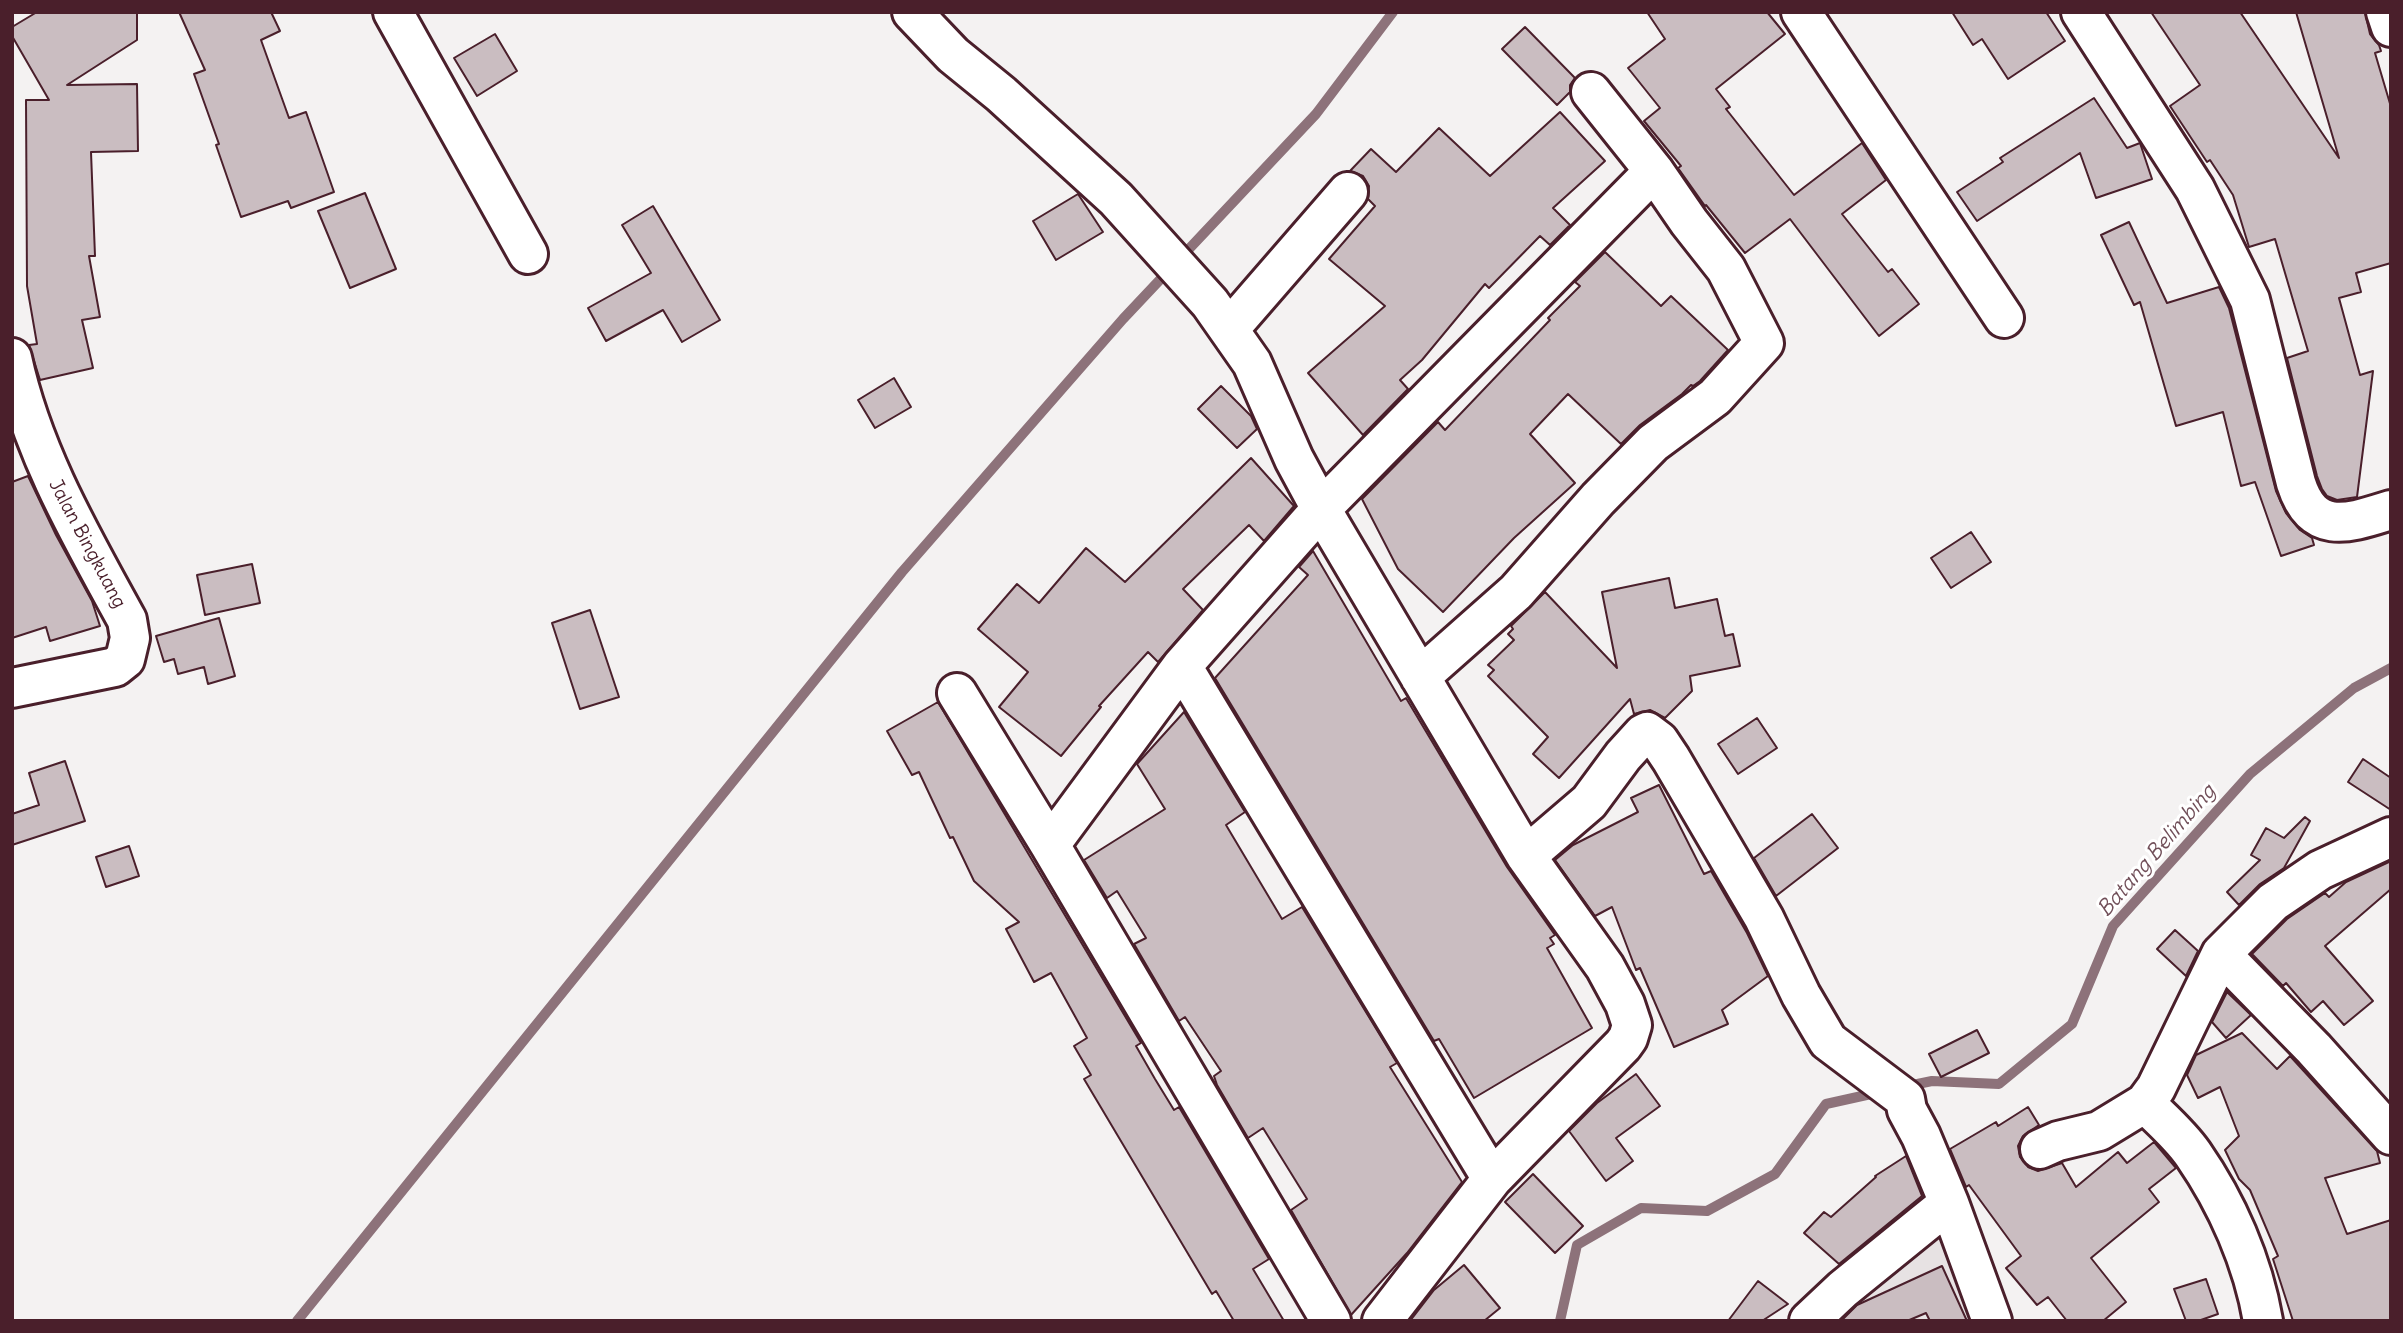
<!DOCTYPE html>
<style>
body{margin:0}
#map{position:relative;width:2403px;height:1333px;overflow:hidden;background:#f4f2f2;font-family:Delius,sans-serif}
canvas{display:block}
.frame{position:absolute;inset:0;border:14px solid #4a1f2b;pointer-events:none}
</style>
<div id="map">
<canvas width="2403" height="1333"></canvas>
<div class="frame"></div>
</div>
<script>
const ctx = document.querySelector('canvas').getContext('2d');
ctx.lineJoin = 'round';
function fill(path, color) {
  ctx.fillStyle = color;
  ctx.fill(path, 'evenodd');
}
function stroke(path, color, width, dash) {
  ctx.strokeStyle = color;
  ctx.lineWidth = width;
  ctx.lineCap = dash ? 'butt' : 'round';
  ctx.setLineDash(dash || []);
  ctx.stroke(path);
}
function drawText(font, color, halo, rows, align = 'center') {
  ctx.font = font + ' Delius,sans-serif';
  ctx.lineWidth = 6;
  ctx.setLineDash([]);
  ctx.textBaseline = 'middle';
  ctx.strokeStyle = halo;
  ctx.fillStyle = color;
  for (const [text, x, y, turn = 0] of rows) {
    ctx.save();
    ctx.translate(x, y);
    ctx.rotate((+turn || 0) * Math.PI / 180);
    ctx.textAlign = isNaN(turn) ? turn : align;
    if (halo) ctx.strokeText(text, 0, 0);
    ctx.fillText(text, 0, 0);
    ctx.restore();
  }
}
const built = new Path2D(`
 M1930,1224l28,36 24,61h-75l-3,-36 -50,21 5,15h-33z`);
const stream = new Path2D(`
 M1903,1087l29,-6 67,3 73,-60 41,-98 137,-152 104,-86 37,-20
 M297,1321l605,-749 221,-253 193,-205 77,-102
 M1560,1321l17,-76 64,-37 66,3 68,-37 51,-70 54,-12`);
const building = new Path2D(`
 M37,12h100v28l-70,45 70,-1 1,67 -47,1 4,104h-6l11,61 -18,3 11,48 -53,12 -11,-35 8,-1 -10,-58 -1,-186h23l-37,-64v-9z
 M179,12h92l9,19 -19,9 28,78 17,-6 28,80 -43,16 -3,-7 -47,16 -25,-72 3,-1 -25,-70 11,-4z
 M1647,12h120l18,22 -69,55 14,18 -4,2 68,86 68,-52 24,37 -44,34 46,58 4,-3 27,35 -40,32 -89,-117 -45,34 -39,-48 -1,1 -27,-38 3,-2 -37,-45 16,-13 -32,-40 37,-29z
 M1952,12h94l19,29 -57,38 -26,-40 -9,6z
 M2151,12h89l99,146 -43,-146h69l5,22 9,11 2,6 -6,2 16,54v156l-35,10 5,19 -22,6 21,77 13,-4 -16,126 -20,3 -10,-4 -5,-7 -5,-13 -30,-118 21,-7 -33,-112 -26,8 -16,-52 -23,-35 -3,2 -37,-56 30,-21z
 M1525,27l50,51 -5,7v7l-13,13 -55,-56z
 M495,34l22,37 -40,25 -23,-38z
 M2094,98l33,50 13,-5 12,36 -56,19 -16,-45 -103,68 -20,-29 46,-30 -3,-4z
 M1560,112l45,49 -52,47 17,17 -20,20 -10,-9 -51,52 -4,-4 -63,76 -22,20 8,9 -45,46 -55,-62 77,-67 -56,-47 46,-53 -7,-7 1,-13 -6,-10 -13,-5 21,-22 25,23 43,-44 51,48z
 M365,193l31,76 -46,19 -32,-77z
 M1078,194l25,38 -47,28 -23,-39z
 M653,206l67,114 -38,22 -19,-32 -57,31 -18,-33 63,-35 -29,-48z
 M2129,222l38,81 52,-16 10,21 47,183 10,22 14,17 12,8 2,7 -33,11 -26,-74 -14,4 -18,-74 -47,14 -36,-124 -6,3 -33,-70z
 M1605,252l56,54 10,-10 57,54 -28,31 -7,5 -2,-1 -9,9 -42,31 -19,19 -53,-50 -38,40 45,49 -61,55 -71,74 -45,-43 -36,-70 76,-77 7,8 105,-110 -2,-2 32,-32 -5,-4z
 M894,378l17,29 -36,21 -17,-28z
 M1221,386l30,30 6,13 -20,19 -39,-39z
 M1251,458l43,48 -30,35 -15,-16 -66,64 20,21 -45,52 -10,-10 -49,54 2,1 -40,49 -62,-49 29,-35 -50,-43 39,-45 22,19 47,-55 39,34z
 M28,476l28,59 36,66 8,25 -50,15 -4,-14 -34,11v-156z
 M1971,532l20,30 -40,26 -20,-30z
 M1313,551l88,150 5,-3 101,169 48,68 -5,3 4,6 -7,4 45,80 -118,70 -35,-59 -5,2 -219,-363 93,-103 -9,-8z
 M252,564l8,39 -55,12 -8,-40z
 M1669,578l6,30 42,-9 8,37 8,-2 7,32 -50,10 2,15 -27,27 -15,-8 -16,4 -4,-15 -71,79 -26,-24 15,-17 -60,-61 6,-6 -6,-5 26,-25 -6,-6 5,-5 -2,-3 34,-34 72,76 -15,-76z
 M590,610l29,87 -39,12 -28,-86z
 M219,618l16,58 -27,8 -4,-17 -26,7 -4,-15 -10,3 -8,-26z
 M938,702l203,341 -5,3 19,33 19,31 5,-3 90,152 -16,10 31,52h-50l-18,-30 -4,3 -128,-215 7,-4 -17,-29 13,-8 -36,-65 -17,9 -28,-53 13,-7 -45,-41 -21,-44 -3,1 -31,-66 -7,3 -25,-44z
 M1184,712l61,100 -19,13 56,94 20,-12 95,156 -7,4 72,115 -55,71 -56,62 -60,-105 16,-11 -44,-71 -15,10 -31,-53 -3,-9 7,-5 -36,-54 -6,4 -45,-77 12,-6 -29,-47 -10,7 -23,-38 81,-51 -28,-45z
 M1757,718l20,30 -39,26 -20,-30z
 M2363,759l28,19v32l-43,-28z
 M65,761l20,60 -73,24v-31l27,-9 -10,-32z
 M1659,785l45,89 7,-3 36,62 21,43 -46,34 6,14 -54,23 -34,-79 -4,2 -24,-63 -17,9 -40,-56 18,-15 65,-33 -7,-14z
 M1812,814l26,34 -62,48 -22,-38z
 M2305,817l5,4 -26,47 -24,16 -21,21 -12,-13 33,-32 -9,-5 15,-27 18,10z
 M129,846l10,30 -33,11 -10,-30z
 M2391,861v28l-66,57 48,55 -29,24 -21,-24 -12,11 -25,-29 -3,3 -31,-32 35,-35 38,-26 4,4 17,-15z
 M2175,930l23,21 -12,25 -29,-27z
 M2227,992l24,23 -25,23 -14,-16z
 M1977,1030l12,23 -48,24 -12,-23z
 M2242,1033l35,36 13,-13 87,95 3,12 -55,15 22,56 44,-14v101h-98l-20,-62 5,-3 -28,-66 -11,-11 -14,-29 14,-14 -19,-49 -22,11 -11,-23 9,-20z
 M1636,1074l24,32 -44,32 17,23 -27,20 -37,-50 28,-28z
 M2028,1107l11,18 -16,11 -5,10 2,11 8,10 10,4 24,-8 14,24 42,-35 9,11 27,-21 22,26 -27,21 10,13 -68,56 35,44 -23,19h-36l-19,-24 -11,8 -31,-37 15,-12 -52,-71 -3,2 -16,-38 46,-27 2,4z
 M1906,1156l16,40 -83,68 -35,-31 20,-21 7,5 45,-40 -1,-1z
 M1533,1174l50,52 -28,27 -50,-51z
 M1464,1265l36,43 -16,13h-74l24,-31z
 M1942,1266l25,55h-37l-4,-8 -19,8h-66l16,-16z
 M2206,1279l12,35 -20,7h-12l-12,-32z
 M1758,1281l30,23 -26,17h-34z`);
const minor = new Path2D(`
 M393,12l135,242
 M912,12l41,43 48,39 115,105 94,104 42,60 42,96 27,50 205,347 79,111 20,37 7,21 -4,13 -5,7 -131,134 -110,142
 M1801,12l203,306
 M2081,12l114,177 55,111 46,183c17,54 53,40 95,27
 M2386,12l5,15
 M1230,328l118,-136
 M12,358c20,94 69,178 115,262l3,18 -5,21 -10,8 -103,21
 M1182,666l310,513
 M1420,677l96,-85 82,-93 55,-56 62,-46 49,-54 -38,-74 -37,-47 -35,-51 -63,-79
 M957,693l93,152
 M1526,856l63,-54 34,-46 20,-22 4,-2 12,9 12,18 93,159 37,77 27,46 77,58 2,11 14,26 28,67 43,118
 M2221,954l93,95 77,86
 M2145,1103l11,-15 65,-134 52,-52 47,-32 71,-33
 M2040,1149l18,-8 41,-10 46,-28c16,16 35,32 48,51 34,49 60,108 70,167
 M1331,1321l-281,-476 132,-179 139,-157 333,-338
 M1809,1321l34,-32 106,-86`);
const streetNames = [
 ["Jalan Bingkuang",87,544,62]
];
const waterNames = [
 ["Batang Belimbing",2157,851,-49]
];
fill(built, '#e7e2e3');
stroke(stream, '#8d727a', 10);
fill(building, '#cabdc1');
stroke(building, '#4a1f2b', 2);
stroke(minor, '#4a1f2b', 44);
stroke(minor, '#fff', 38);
drawText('19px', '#4a1f2b', '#fff', streetNames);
drawText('italic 21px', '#714f59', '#fff', waterNames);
</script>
